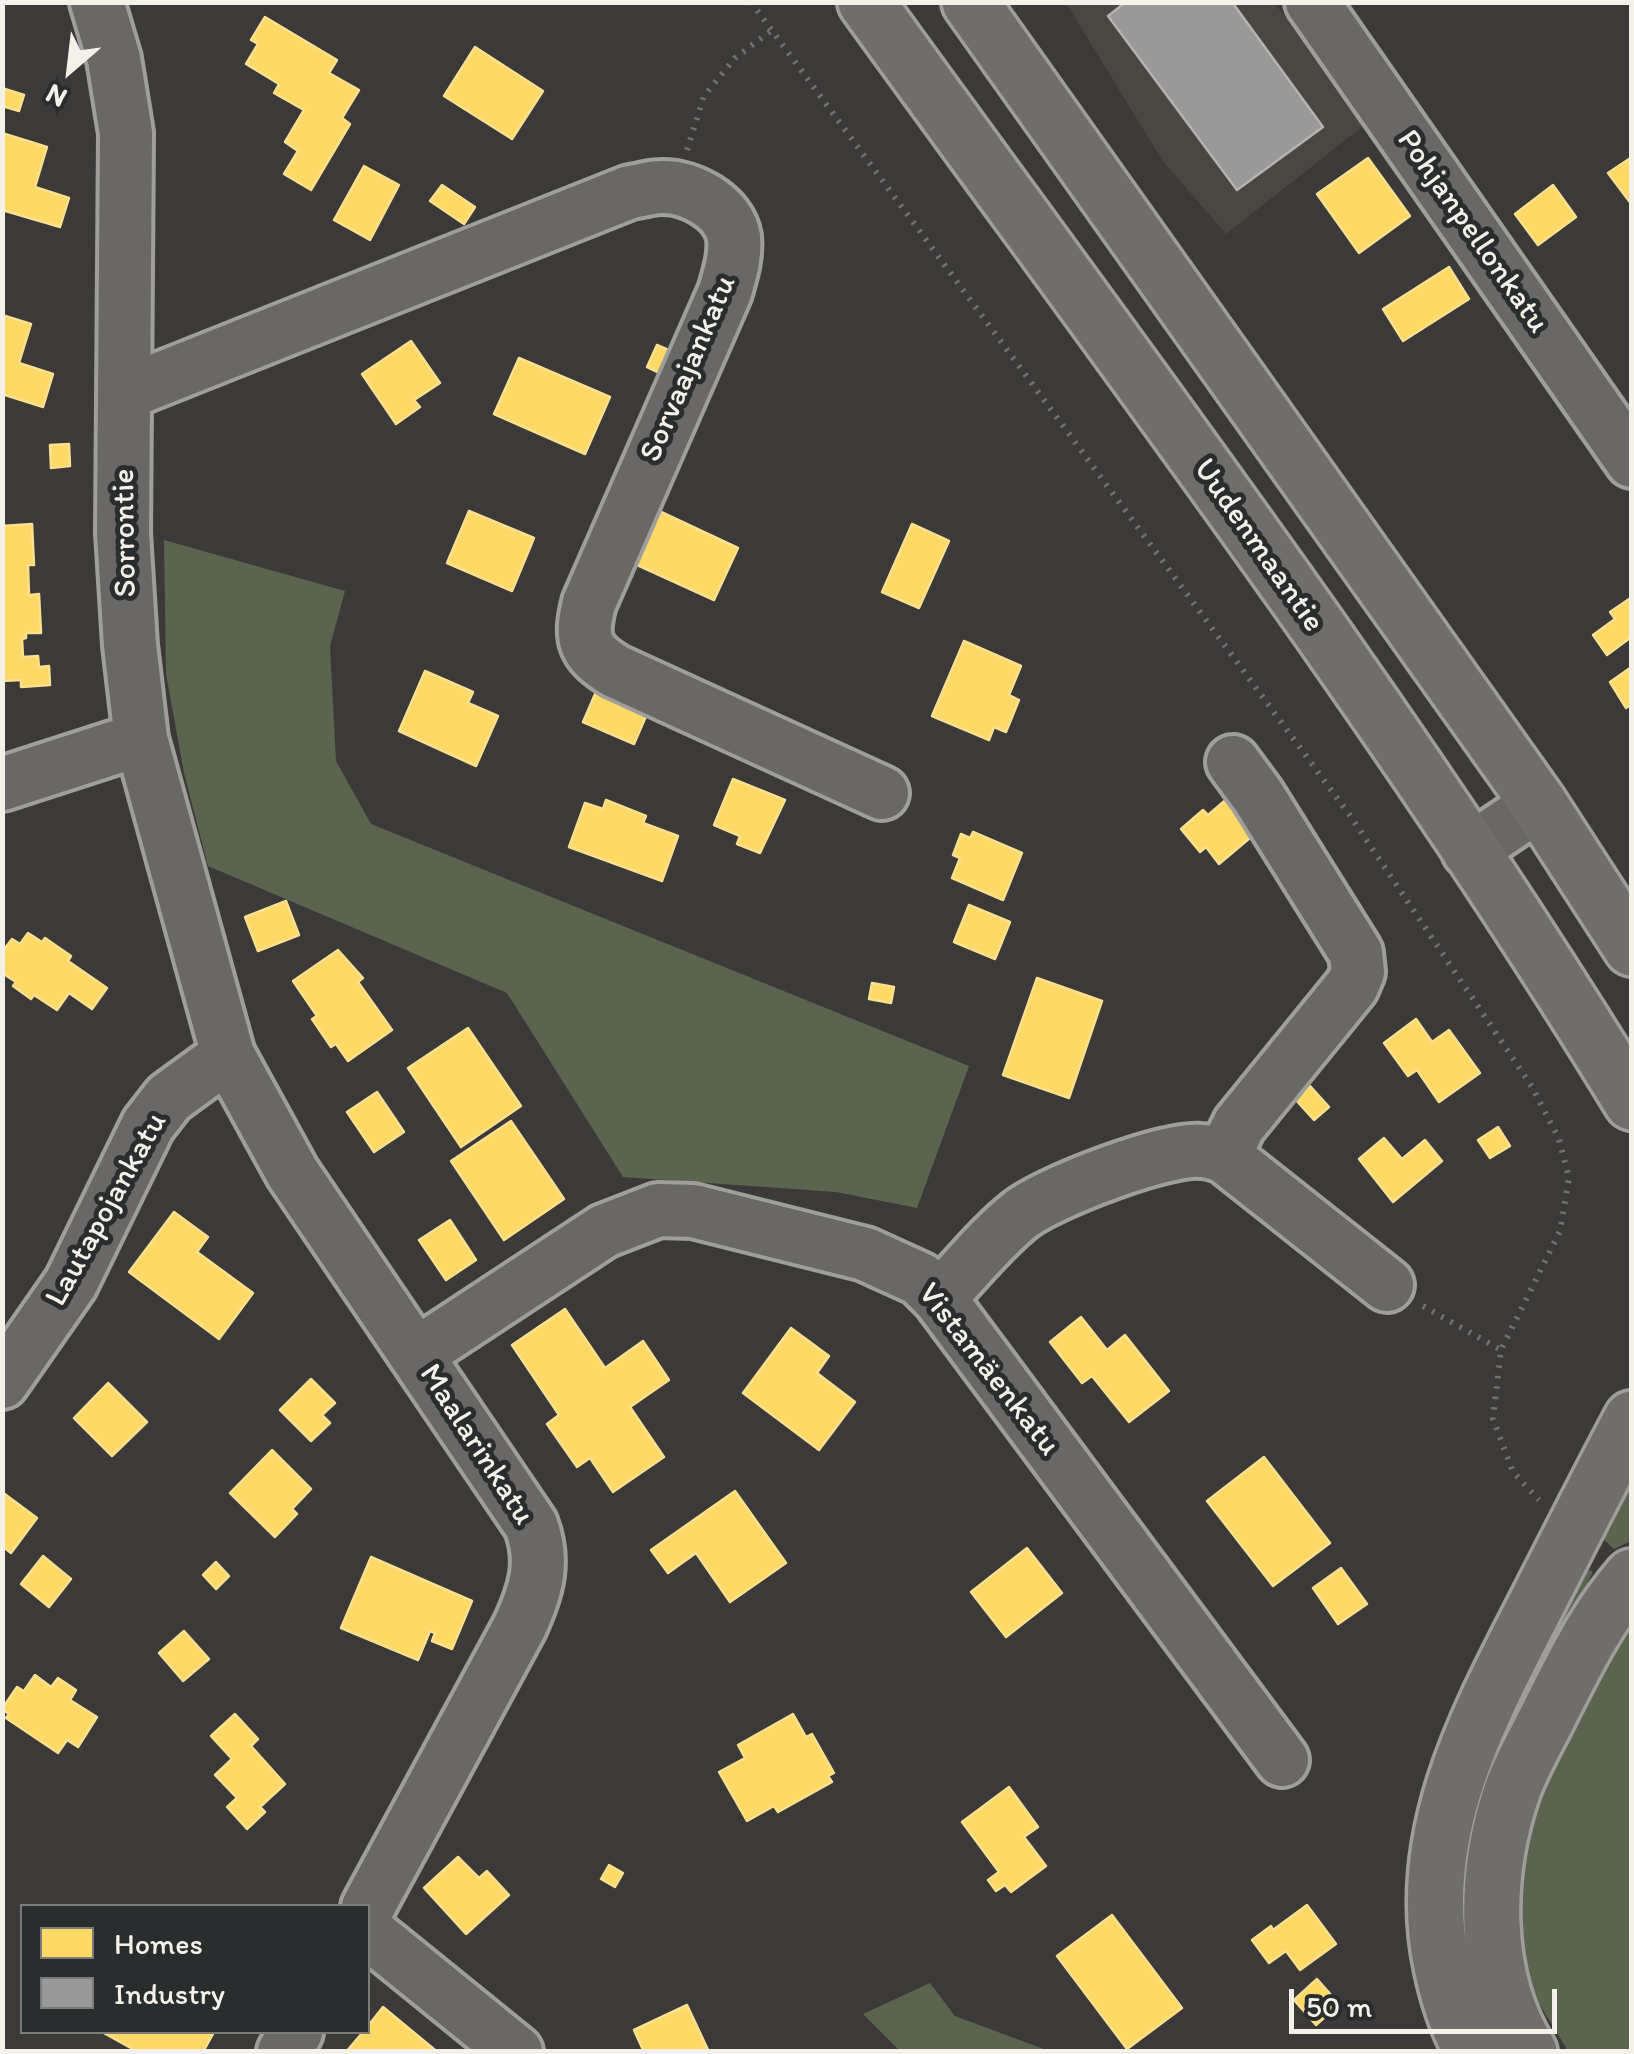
<!DOCTYPE html>
<meta charset="utf-8">
<style>
body{margin:0}
#map{position:relative;width:1634px;height:2054px;overflow:hidden;background:#3b3a39;font-family:Itim,sans-serif}
canvas{display:block}
.frame{position:absolute;inset:0;border:5px solid #f4f1e8;pointer-events:none}
.legend{position:absolute;left:20px;top:1904px;width:350px;height:130px;box-sizing:border-box;background:#2a2d2e;border:2px solid #7b7b78;margin:0;padding:12px 18px;list-style:none;font-size:30px;color:#f4f1e8}
.legend li{display:flex;align-items:center;gap:20px;height:50px}
.legend b{width:50px;border:2px solid #7b7b78}
.north{position:absolute;left:20px;top:20px;width:100px;height:100px;-webkit-text-stroke:8px #2a2d2e;paint-order:stroke;rotate:208deg;font-size:28px;font-weight:700;line-height:40px;text-align:center;color:#f4f1e8}
.north::after{content:'';display:block;margin:auto;width:35px;height:45px;background:#f4f1e8;clip-path:polygon(50% 0,100% 100%,50% 72%,0 100%)}
.scale{position:absolute;left:1289px;top:1989px;width:268px;height:45px;box-sizing:border-box;border:5px solid #f4f1e8;border-top:0;padding-left:12px;font-size:30px;line-height:35px;white-space:nowrap;color:#f4f1e8;-webkit-text-stroke:8px #2a2d2e;paint-order:stroke}
</style>
<div id="map">
<canvas width="1634" height="2054"></canvas>
<div class="frame"></div>
<ul class="legend">
<li><b style="height:28px;background:#ffd966"></b>Homes</li>
<li><b style="height:28px;background:#999"></b>Industry</li>
</ul>
<div class="north">N</div>
<div class="scale">50 m</div>
</div>
<script>
const ctx = document.querySelector('canvas').getContext('2d');
ctx.lineJoin = 'round';
function fill(path, color) {
  ctx.fillStyle = color;
  ctx.fill(path, 'evenodd');
}
function stroke(path, color, width, dash) {
  ctx.strokeStyle = color;
  ctx.lineWidth = width;
  ctx.lineCap = dash ? 'butt' : 'round';
  ctx.setLineDash(dash || []);
  ctx.stroke(path);
}
function drawText(font, color, halo, rows, align = 'center') {
  ctx.font = font + ' Itim,sans-serif';
  ctx.lineWidth = 10;
  ctx.setLineDash([]);
  ctx.textBaseline = 'middle';
  ctx.strokeStyle = halo;
  ctx.fillStyle = color;
  for (const [text, x, y, turn = 0] of rows) {
    ctx.save();
    ctx.translate(x, y);
    ctx.rotate((+turn || 0) * Math.PI / 180);
    ctx.textAlign = isNaN(turn) ? turn : align;
    if (halo) ctx.strokeText(text, 0, 0);
    ctx.fillText(text, 0, 0);
    ctx.restore();
  }
}
const built = new Path2D(`
 M1066,3h208l97,117 -145,114 -64,-74z`);
const green = new Path2D(`
 M164,540l181,51 -15,55 6,115 35,63 598,242 -52,142 -81,-16 -213,-15 -116,-184 -299,-127 -24,-93 -18,-99z
 M1631,1460v81l-17,8 -23,-21z
 M1574,1561l19,11 -83,162 -22,-10z
 M1630,1621l1,430h-63l-42,-69 -19,-62 38,-156z
 M930,1983l25,33 94,35h-149l-37,-37z`);
const homes = new Path2D(`
 M265,17l72,43 -8,13 30,17 -17,28 8,6 -39,66 -27,-16 14,-23 -13,-9 19,-32 -30,-17 5,-9 -33,-20 12,-20 -7,-4z
 M475,47l68,44 -31,48 -68,-43z
 M2,88l22,7 -5,16 -17,-5z
 M2,133l45,14 -12,40 34,11 -9,29 -58,-17z
 M1632,157v48l-24,-32z
 M1368,158l42,58 -51,37 -42,-59z
 M364,166l35,19 -29,55 -36,-20z
 M442,185l33,22 -11,17 -34,-23z
 M1553,185l23,32 -38,28 -23,-31z
 M1449,267l20,32 -66,42 -20,-32z
 M2,315l29,9 -12,39 34,11 -10,33 -41,-13z
 M411,341l29,42 -26,17 6,7 -24,17 -34,-50z
 M657,345l16,7 -11,22 -15,-7z
 M519,358l91,39 -25,57 -91,-40z
 M69,444l1,22 -19,2 -1,-23z
 M469,511l65,27 -22,53 -65,-28z
 M659,511l79,37 -24,52 -79,-36z
 M32,524l2,41h-6l1,30 10,-1 2,39h-15v5l-4,1 1,18 15,-1 1,11 10,-1 1,19 -29,2v-7l-19,1v-155z
 M912,524l37,17 -30,67 -37,-16z
 M1632,597v44l-2,-3 -23,17 -14,-20 22,-16 -5,-7z
 M964,641l57,25 -12,29 10,5 -13,32 -12,-5 -5,13 -57,-24z
 M1630,668l2,36 -6,4 -16,-26z
 M425,671l48,21 -5,11 30,13 -22,50 -77,-35z
 M602,678l51,22 -19,44 -51,-22z
 M733,779l52,21 -25,53 -23,-9 3,-8 -26,-11z
 M1228,798l29,34 -38,32 -13,-17 -6,5 -19,-23 22,-19 5,5z
 M606,800l40,16 -3,7 35,13 -16,45 -93,-34 16,-44 18,6z
 M973,832l49,21 -19,47 -51,-22 8,-20 -7,-3 8,-21 9,4z
 M286,901l13,34 -41,16 -13,-34z
 M969,905l41,17 -15,37 -41,-17z
 M28,933l14,9 3,-4 26,18 -3,5 39,27 -15,21 -23,-16 -12,17 -23,-15 -3,4 -18,-13 3,-4 -14,-9v-21l10,-13 8,5z
 M338,950l25,28 -5,4 34,48 -44,31 -12,-17 -5,3 -19,-28 5,-3 -24,-35z
 M1037,978l65,23 -33,97 -66,-23z
 M872,983l22,4 -3,16 -22,-4z
 M1416,1019l16,23 17,-12 31,43 -41,29 -22,-32 -9,6 -24,-33z
 M468,1028l53,78 -60,41 -53,-79z
 M1310,1086l19,21 -15,13 -19,-21z
 M377,1092l27,40 -30,20 -27,-40z
 M511,1121l53,78 -60,41 -53,-79z
 M1498,1127l12,19 -20,12 -12,-18z
 M1384,1138l18,21 23,-19 17,21 -49,41 -34,-43z
 M174,1212l34,25 -11,15 56,41 -34,46 -90,-67z
 M450,1220l26,40 -30,20 -27,-40z
 M565,1309l40,59 38,-27 26,39 -39,27 34,50 -51,35 -23,-34 -13,9 -30,-43 12,-9 -47,-70z
 M1081,1317l26,33 18,-15 44,56 -40,31 -37,-46 -10,7 -32,-41z
 M791,1328l38,28 -12,17 38,29 -36,48 -76,-57z
 M311,1379l24,24 -13,12 8,8 -19,18 -31,-31z
 M108,1383l39,39 -35,34 -38,-38z
 M272,1450l39,39 -19,20 5,5 -22,23 -45,-44z
 M1264,1457l66,86 -57,43 -66,-85z
 M735,1491l51,72 -56,39 -34,-49 -28,20 -17,-23z
 M2,1492l35,26 -26,35 -9,-7z
 M1027,1548l35,45 -56,44 -35,-45z
 M43,1556l28,23 -22,28 -28,-23z
 M371,1557l101,44 -20,48 -20,-8 3,-8 -5,-2 -12,29 -77,-32z
 M216,1562l13,14 -13,13 -13,-14z
 M1341,1568l26,36 -29,20 -25,-36z
 M184,1631l25,28 -26,22 -24,-28z
 M35,1675l16,12 7,-9 18,12 -6,10 27,17 -19,30 -11,-7 -9,13 -52,-35 3,-4 -7,-5 15,-22 7,4z
 M235,1714l23,25 -7,7 34,38 -25,23 5,5 -18,17 -20,-22 10,-9 -22,-23 17,-16 -21,-23z
 M793,1714l13,23 6,-3 22,39 -6,3 4,6 -54,30 -4,-6 -27,15 -28,-49 26,-14 -7,-13z
 M1009,1787l29,40 -14,10 22,29 -35,26 -6,-7 -9,6 -8,-11 11,-8 -37,-50z
 M458,1857l21,21 8,-7 22,24 -43,39 -42,-46z
 M609,1865l14,8 -8,14 -14,-8z
 M1307,1905l29,39 -36,26 -14,-19 -17,12 -17,-23 19,-14 2,4z
 M1112,1915l70,93 -55,41 -70,-93z
 M1317,1979l22,25 -23,21 -22,-25z
 M687,2005l22,47h-65l-10,-22z
 M383,2007l52,43 -1,2h-88l17,-20h5v-6z
 M102,2032h112l-11,20h-65z`);
const industry = new Path2D(`
 M1120,2h112l91,125 -86,63 -129,-174 14,-11z`);
const path = new Path2D(`
 M751,2l600,815 181,270 27,52 10,39 -9,53 -59,119 -8,69 20,53 26,28
 M687,150l17,-54 31,-38 37,-28
 M1423,1306l78,44`);
const minor = new Path2D(`
 M97,2l17,57 12,74 -3,400 7,112 11,94 87,316 64,117 239,353c14,37 5,66 -11,101l-152,281
 M1312,2l320,459
 M125,393l505,-201c10,-1 21,-5 31,-5 29,-1 68,20 73,50 2,20 -4,37 -9,55l-136,311c-9,36 -5,49 26,68l267,122
 M2,784l139,-45
 M1469,851l70,-47
 M1224,1156l15,-31 113,-139 6,-14 -2,-19 -98,-157 -25,-34
 M939,1298c26,-27 52,-60 81,-83 29,-23 145,-67 181,-64 8,0 16,3 23,5l163,129
 M417,1354l187,-123 54,-21 35,1 172,43 55,25 19,19 343,462
 M2,1382l69,-99 77,-158 21,-27 59,-43
 M368,1932l148,120
 M284,2052l12,-20`);
const major = new Path2D(`
 M866,2c260,360 535,721 766,1100
 M970,2l569,802 93,144
 M1473,2052c-15,-25 -25,-57 -31,-86 -28,-133 37,-250 96,-365 31,-61 62,-122 94,-182
 M1529,2052c-48,-76 -45,-179 -17,-261 10,-28 27,-56 40,-83 24,-47 45,-91 80,-131`);
const streetNames = [
 ["Pohjanpellonkatu",1472,232,55],
 ["Sorvaajankatu",689,369,-67],
 ["Sorrontie",126,533,-91],
 ["Uudenmaantie",1258,546,55],
 ["Lautapojankatu",107,1210,-61],
 ["Vistamäenkatu",988,1370,52],
 ["Maalarinkatu",476,1445,57]
];
fill(built, '#4a4641');
fill(green, '#5b644f');
fill(homes, '#ffd966');
stroke(homes, '#fce08d', 2.5);
fill(industry, '#999');
stroke(industry, '#b4b3b1', 2.5);
stroke(minor, '#9f9e9b', 60);
stroke(major, '#9f9e9b', 62);
stroke(path, '#71706f', 6, [2.5, 8]);
stroke(minor, '#696866', 52);
stroke(major, '#706e6b', 55);
drawText('32px', '#f4f1e8', '#2a2d2e', streetNames);
</script>
